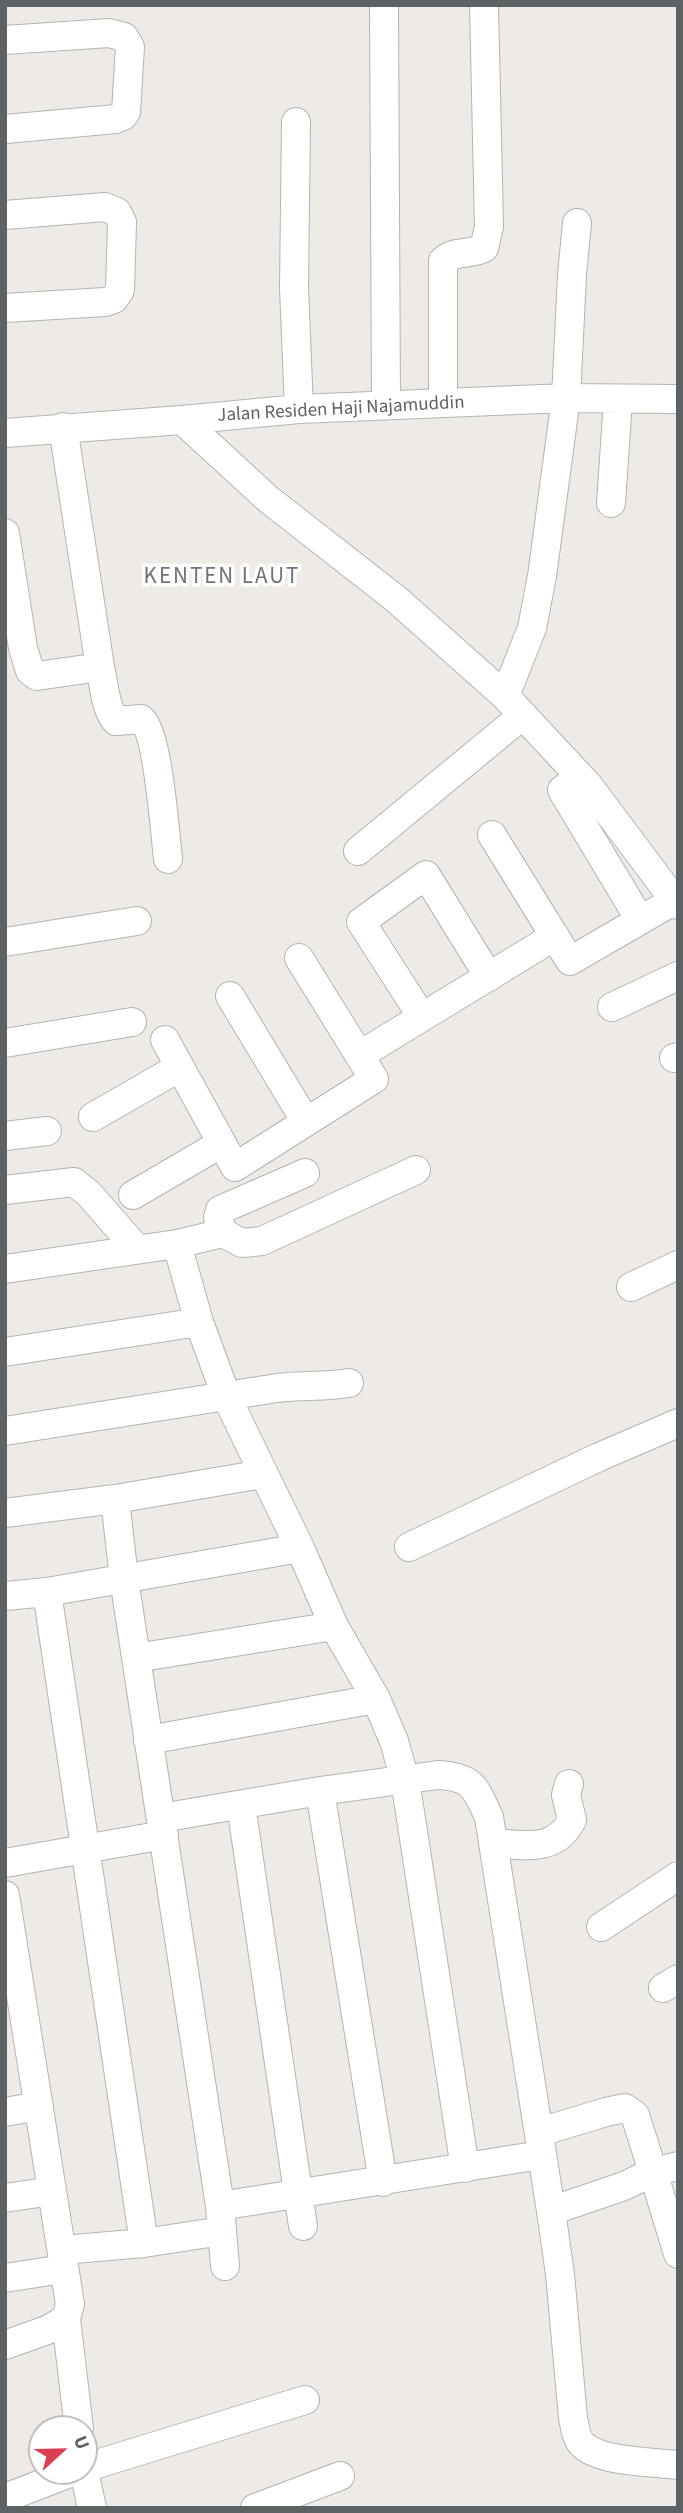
<!DOCTYPE html>
<style>
body{margin:0}
#map{position:relative;width:683px;height:2513px;overflow:hidden;background:#eeeae6;font-family:"Source Sans 3",sans-serif}
canvas{display:block}
.frame{position:absolute;inset:0;border:7px solid #5d6265;pointer-events:none}
.north{position:absolute;left:28px;top:2415px;width:70px;height:70px;box-sizing:border-box;background:#fff;border:2px solid #bec0c1;border-radius:50%;rotate:68deg;font-size:19px;font-weight:700;line-height:28px;text-align:center;color:#5d6265}
.north::after{content:'';display:block;margin:auto;width:24px;height:32px;background:#dc3e54;clip-path:polygon(50% 0,100% 100%,50% 72%,0 100%)}
</style>
<div id="map">
<canvas width="683" height="2513"></canvas>
<div class="frame"></div>
<div class="north">U</div>
</div>
<script>
const ctx = document.querySelector('canvas').getContext('2d');
ctx.lineJoin = 'round';
function stroke(path, color, width, dash) {
  ctx.strokeStyle = color;
  ctx.lineWidth = width;
  ctx.lineCap = dash ? 'butt' : 'round';
  ctx.setLineDash(dash || []);
  ctx.stroke(path);
}
function drawText(font, color, halo, rows, align = 'center') {
  ctx.font = font + ' "Source Sans 3",sans-serif';
  ctx.lineWidth = 7;
  ctx.setLineDash([]);
  ctx.textBaseline = 'middle';
  ctx.strokeStyle = halo;
  ctx.fillStyle = color;
  for (const [text, x, y, turn = 0] of rows) {
    ctx.save();
    ctx.translate(x, y);
    ctx.rotate((+turn || 0) * Math.PI / 180);
    ctx.textAlign = isNaN(turn) ? turn : align;
    if (halo) ctx.strokeText(text, 0, 0);
    ctx.fillText(text, 0, 0);
    ctx.restore();
  }
}
const minor = new Path2D(`
 M384,5l2,399
 M5,40l104,-7 15,4 6,10 -4,65 -3,4 -7,3 -111,10
 M296,122l-2,166 5,121
 M5,215l100,-8 12,5 5,10 -2,68 -6,9 -9,3 -100,6
 M443,403v-142c10,-11 28,-6 41,-13l5,-21 -5,-222
 M182,420l86,79 128,100 109,97 83,89 90,120
 M63,427l37,240c4,17 5,42 16,54l25,-2c17,13 24,114 27,140
 M5,433l177,-13 117,-11 267,-11 112,1
 M611,503l7,-103
 M5,533l18,115 7,23 7,5 63,-9
 M505,696l27,-68 10,-52 24,-178 6,-123 5,-52
 M580,777l-18,13 78,130
 M492,835l78,126 105,-61
 M358,851l165,-136
 M5,942l132,-21
 M230,996l76,126
 M612,1007l66,-31
 M422,1017l-61,-95 65,-47 63,102
 M165,1040l70,127 139,-88 -75,-121
 M5,1043l127,-21
 M360,1055l195,-119
 M674,1058l4,-1
 M93,1117l87,-50
 M5,1136l42,-5
 M5,1190l69,-8 15,12 48,55
 M133,1195l89,-52
 M223,1233l-5,-15 2,-8 85,-37
 M177,1244l22,78 28,76 73,150 34,78 42,73 18,42 11,39 60,388
 M5,1269l172,-25 46,-11 19,10 20,-2 154,-71
 M631,1287l47,-22
 M5,1352l194,-30
 M5,1431l272,-43c24,-3 48,-1 72,-5
 M115,1499l9,80 96,627 5,60
 M5,1513l110,-14 148,-25
 M409,1547l190,-90 79,-34
 M47,1592l97,651
 M5,1596l42,-4 253,-44
 M136,1658l198,-32
 M148,1740l228,-41
 M320,1791l63,391
 M241,1805l62,421
 M161,1818l159,-27 118,-16c36,2 37,13 51,42l62,394 73,-25 29,-14 25,82
 M493,1843c31,2 62,10 79,-23l-6,-25 3,-11
 M5,1863l159,-28
 M5,1895l65,409 -4,15 -19,11 -42,15
 M601,1927l77,-51
 M663,1988l15,-9
 M5,2112l34,-6
 M540,2132l66,-20 19,-4 10,7 18,57 25,-6
 M5,2198l47,-7
 M220,2206l321,-51
 M551,2211l9,63 13,144c2,9 3,20 9,26 16,18 72,18 96,21
 M63,2250l81,-7 78,-12
 M5,2278l58,-9
 M66,2319l13,110
 M84,2468l221,-68
 M84,2471l8,37
 M5,2498l70,-27
 M255,2508l85,-32`);
const streetNames = [
 ["Jalan Residen Haji Najamuddin",341,410,-3]
];
const quarterNames = [
 ["KENTEN LAUT",222,578]
];
stroke(minor, '#b1b4b7', 30);
stroke(minor, '#fff', 28);
drawText('19px', '#5d6265', '#fff', streetNames);
ctx.letterSpacing = '2px';
drawText('23px', '#6e7477', '#fff', quarterNames);
ctx.letterSpacing = '0px';
</script>
